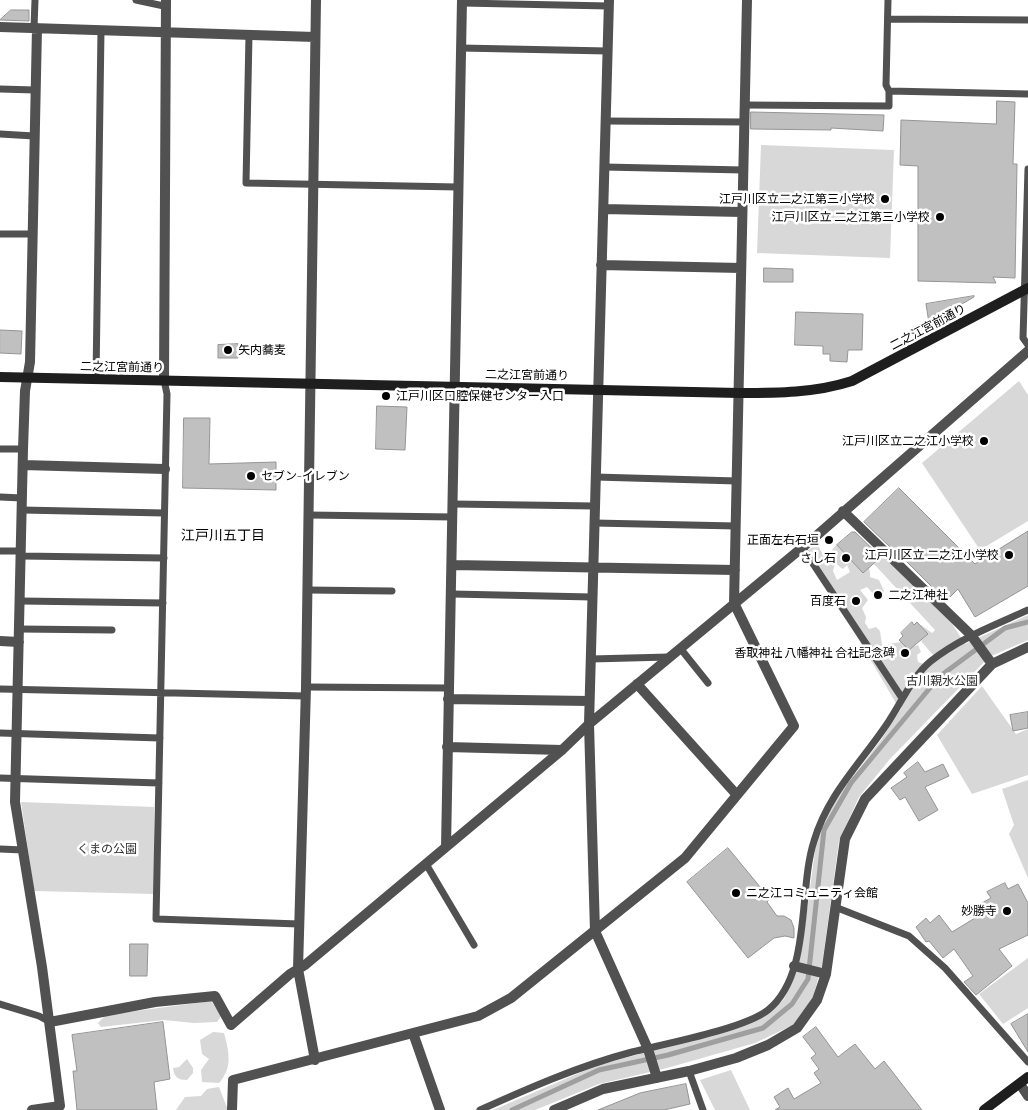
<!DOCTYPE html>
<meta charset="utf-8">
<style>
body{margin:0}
canvas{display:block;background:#fff}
</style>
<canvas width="1028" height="1110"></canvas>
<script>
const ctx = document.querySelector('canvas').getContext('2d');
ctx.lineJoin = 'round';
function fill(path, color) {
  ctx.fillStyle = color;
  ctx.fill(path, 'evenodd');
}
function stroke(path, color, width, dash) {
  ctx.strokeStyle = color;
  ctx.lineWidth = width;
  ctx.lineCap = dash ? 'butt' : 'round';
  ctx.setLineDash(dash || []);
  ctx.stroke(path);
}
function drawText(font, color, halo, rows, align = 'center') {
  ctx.font = font + ' Barlow,"Noto Sans JP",sans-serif';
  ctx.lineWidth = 5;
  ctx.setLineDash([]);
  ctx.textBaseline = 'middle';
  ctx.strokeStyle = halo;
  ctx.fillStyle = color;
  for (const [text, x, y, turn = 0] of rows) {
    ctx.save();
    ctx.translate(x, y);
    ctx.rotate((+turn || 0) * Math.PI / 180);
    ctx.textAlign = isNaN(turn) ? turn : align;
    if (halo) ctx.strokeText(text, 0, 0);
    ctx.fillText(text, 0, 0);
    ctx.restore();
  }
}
const green = new Path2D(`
 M761,145l133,5 -4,108 -133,-5z
 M1019,381l9,14v126l-48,29 -58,-87z
 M817,544l8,14 10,6 -2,7 4,9 13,-8 -3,-7 -4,4c-6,-3 -11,-11 -12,-18l6,-7c15,7 35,15 33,33l9,3 5,11 -7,7 -10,-11 -7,3 8,10 -6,8 4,9 -1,6 4,6 7,-2 4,4 3,21 4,-1 1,-7 13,-2 6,6 11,-3 3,7 -4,3 1,7 6,2 9,-9 -12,-14 4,-5 -8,-10 4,-1 11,8 3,-3 -61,-66 8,-8 67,63 16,25 63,-29v25l-39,17 -99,102 -31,38 -20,44 -17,124 -9,32 -20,28 -38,18 -88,25 -68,16 -64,26h-42l105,-45 108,-28 64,-25 14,-13 11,-24 10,-49 11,-83 16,-39 49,-64 21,-33 -5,-2 -90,-154z
 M982,686l34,48 12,-5v46l-56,19 -35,-59z
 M1028,780v98l-19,-44 5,-9 -12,-36z
 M21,802l133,5v87l-120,-3z
 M1028,958v50l-25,16 -24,-30z
 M211,1001l10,15 -4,6 -23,1 -30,-3 -63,7 -3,-4 8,-8z
 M213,1032l11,1c5,18 9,35 -5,50l-17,-1 -1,-12 8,-11 -7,-5 -2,-14z
 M187,1059l6,9v5l-6,7c-9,0 -13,-3 -14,-12l6,-1z
 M731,1070l19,40h-35l-15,-30z
 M219,1087l9,23h-52l9,-13 16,-1 6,-7z`);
const stream = new Path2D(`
 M512,1110l87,-40 69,-15 95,-27 29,-24 16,-25 16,-149 27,-47 88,-106 66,-49 23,-6`);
const building = new Path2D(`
 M11,10h18v11l-29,-1z
 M997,101l18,1 -2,62h4l-2,114 -22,-1 3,6 -78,-2v-115l-18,-1 1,-45 95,4z
 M751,112l133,3 -1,16 -52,-3v2l-80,-1z
 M764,268l29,1v13h-29z
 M974,296v1l-45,26 -3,-19z
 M796,312l67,2 -1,36h-14l-1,12 -17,-1v-7h-7v-8l-28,-1z
 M0,330l22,1 -1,23 -21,-1z
 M238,344v14h-20v-13z
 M377,406l30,1 -2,43 -29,-1z
 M184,418h26l-1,46 67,-2v28l-93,-2z
 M899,488l76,76 53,-33v55l-53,31 -17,-28 -12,12 -54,-54 -1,1 -27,-26z
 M852,532h3l26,25 -18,16 -26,-28z
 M912,622l2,3 3,-3 11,12 -19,16 -10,-10 4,-4 -2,-3z
 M1028,712v16l-15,3 -3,-16z
 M918,762l7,10 18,-8 6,12 -24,11 13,23 -19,11 -14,-24 -5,3 -9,-12 16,-11 -3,-4z
 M728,848l42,51 -3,3 10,14h7l7,4 3,8v10l-9,-2 -11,2 -26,20 -61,-76z
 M1005,883l3,6 10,-5 10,19v32l-29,14 13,17 -36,29 -12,-13 9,-6 -19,-27 -11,9 -14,-17 -3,1 -10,-15 10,-9 4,5 9,-8 13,17 33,-20 -5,-8 11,-6 -4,-6z
 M130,944h18l-1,32h-17z
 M1028,1014v38l-17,-28z
 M163,1022l7,57 -16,3 3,28h-80l-4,-39h4l-5,-36z
 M816,1027l22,30 17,-13 20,25 9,-8 38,49h-147l5,-3 -6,-10 14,-9 6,11 27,-16 -7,-10 5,-4 -8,-11 5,-4 -13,-17z
 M686,1084l4,20 -26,6h-66l42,-17z`);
const lane = new Path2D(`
 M136,0l28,6
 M888,0l-2,85 3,6
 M462,3l147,3
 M888,19l140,1
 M34,28l1,-28
 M249,35l-3,148 212,4
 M461,48l147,3
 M0,89l35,1
 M745,105l144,1v-15l139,3
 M606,121l138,1
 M0,134l34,2
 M604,167l139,3
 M1028,169l-5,169 5,7
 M0,234h32
 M96,378l5,-348
 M164,380l3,14 -11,525 143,5
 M0,449h23
 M595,477l142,4
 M0,497l22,1
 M453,504l142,2
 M22,510l142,3
 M308,515l145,2
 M594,523l142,3
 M802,547l100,151
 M0,551h21
 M21,556l143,2
 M307,590l85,1
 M452,594l140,3
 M21,601l142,2
 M20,629l92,1
 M680,648l28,35
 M591,659l78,-2
 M306,687l142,1
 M0,689l306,7
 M0,733l160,5
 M0,778l159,5
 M0,849l23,1
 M426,864l48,81
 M835,907l74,29 36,32 83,94
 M0,1004l39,12 11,6
 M689,1071l14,39
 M480,1110c49,-22 99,-44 152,-58 32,-8 112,-23 136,-42 44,-36 30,-120 46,-169 14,-47 46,-77 73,-117 13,-19 26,-49 44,-63 29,-23 64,-36 97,-51`);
const street = new Path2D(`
 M609,0l-20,724 6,207 53,118 9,29
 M0,27l315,10
 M604,209l138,3
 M601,265l140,3
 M164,380l2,-380
 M23,465l142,4
 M843,511l128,124 21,29
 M453,565l282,5
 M0,641l19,1
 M637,684l99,110
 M448,699l141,2
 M447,747l115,3
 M446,847l16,-847
 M794,966l32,8
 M50,1022l105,-20 60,-6 16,29 59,-51 15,-9 257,-215 27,-26 226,-187 213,-186
 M413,1033l27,77
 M315,1060l-17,-91 8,-282 10,-687
 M1020,1084l8,12
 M32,1110l28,-4 -18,-139 -27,-165 8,-353 2,-58 5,-29 7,-334
 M232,1110l1,-30 245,-64 33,-18 174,-140 109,-132 -60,-123 13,-603
 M554,1110l49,-21 86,-18 47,-13 32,-13 29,-17 20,-28 9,-26 19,-135 20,-40 127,-135 36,-17`);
const secondary = new Path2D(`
 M0,377l739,16c38,0 76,0 113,-12l176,-93
 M984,1110l44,-33`);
const markers = [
 [885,199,5,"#000"],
 [940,217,5,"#000"],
 [228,350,5,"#000"],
 [386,396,5,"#000"],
 [984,441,5,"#000"],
 [251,476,5,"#000"],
 [829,540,5,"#000"],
 [1009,555,5,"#000"],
 [846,558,5,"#000"],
 [878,595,5,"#000"],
 [856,601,5,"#000"],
 [905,653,5,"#000"],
 [736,893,5,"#000"],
 [1007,911,5,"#000"]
];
const poiNames = [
 ["江戸川区立二之江第三小学校",875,199],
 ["江戸川区立 二之江第三小学校",930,217],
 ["矢内蕎麦",238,350,"left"],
 ["江戸川区口腔保健センター入口",396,396,"left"],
 ["江戸川区立二之江小学校",974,441],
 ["セブン-イレブン",261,476,"left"],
 ["正面左右石垣",819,540],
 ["江戸川区立 二之江小学校",999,555],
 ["さし石",836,558],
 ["二之江神社",888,595,"left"],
 ["百度石",846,601],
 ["香取神社 八幡神社 合社記念碑",895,653],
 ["ニ之江コミュニティ会館",746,893,"left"],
 ["妙勝寺",997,911]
];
const streetNames = [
 ["二之江宮前通り",928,327,-28],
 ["二之江宮前通り",122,367,1],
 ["二之江宮前通り",527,375,1]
];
const parkNames = [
 ["古川親水公園",942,681],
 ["くまの公園",107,849]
];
const neighbourhoodNames = [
 ["江戸川五丁目",223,535]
];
fill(green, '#d8d8d8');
stroke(stream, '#9f9f9f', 5);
fill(building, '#c0c0c0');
stroke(building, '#959595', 1);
stroke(lane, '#515151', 7);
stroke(street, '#515151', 10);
stroke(secondary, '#1e1e1e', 10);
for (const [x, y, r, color] of markers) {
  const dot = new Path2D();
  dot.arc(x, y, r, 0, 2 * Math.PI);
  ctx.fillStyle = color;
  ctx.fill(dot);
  stroke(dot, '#fff', 2);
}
drawText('12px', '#000', '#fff', poiNames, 'right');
drawText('12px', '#000', '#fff', streetNames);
drawText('12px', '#2f2f2f', '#fff', parkNames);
drawText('14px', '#000', '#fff', neighbourhoodNames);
</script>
